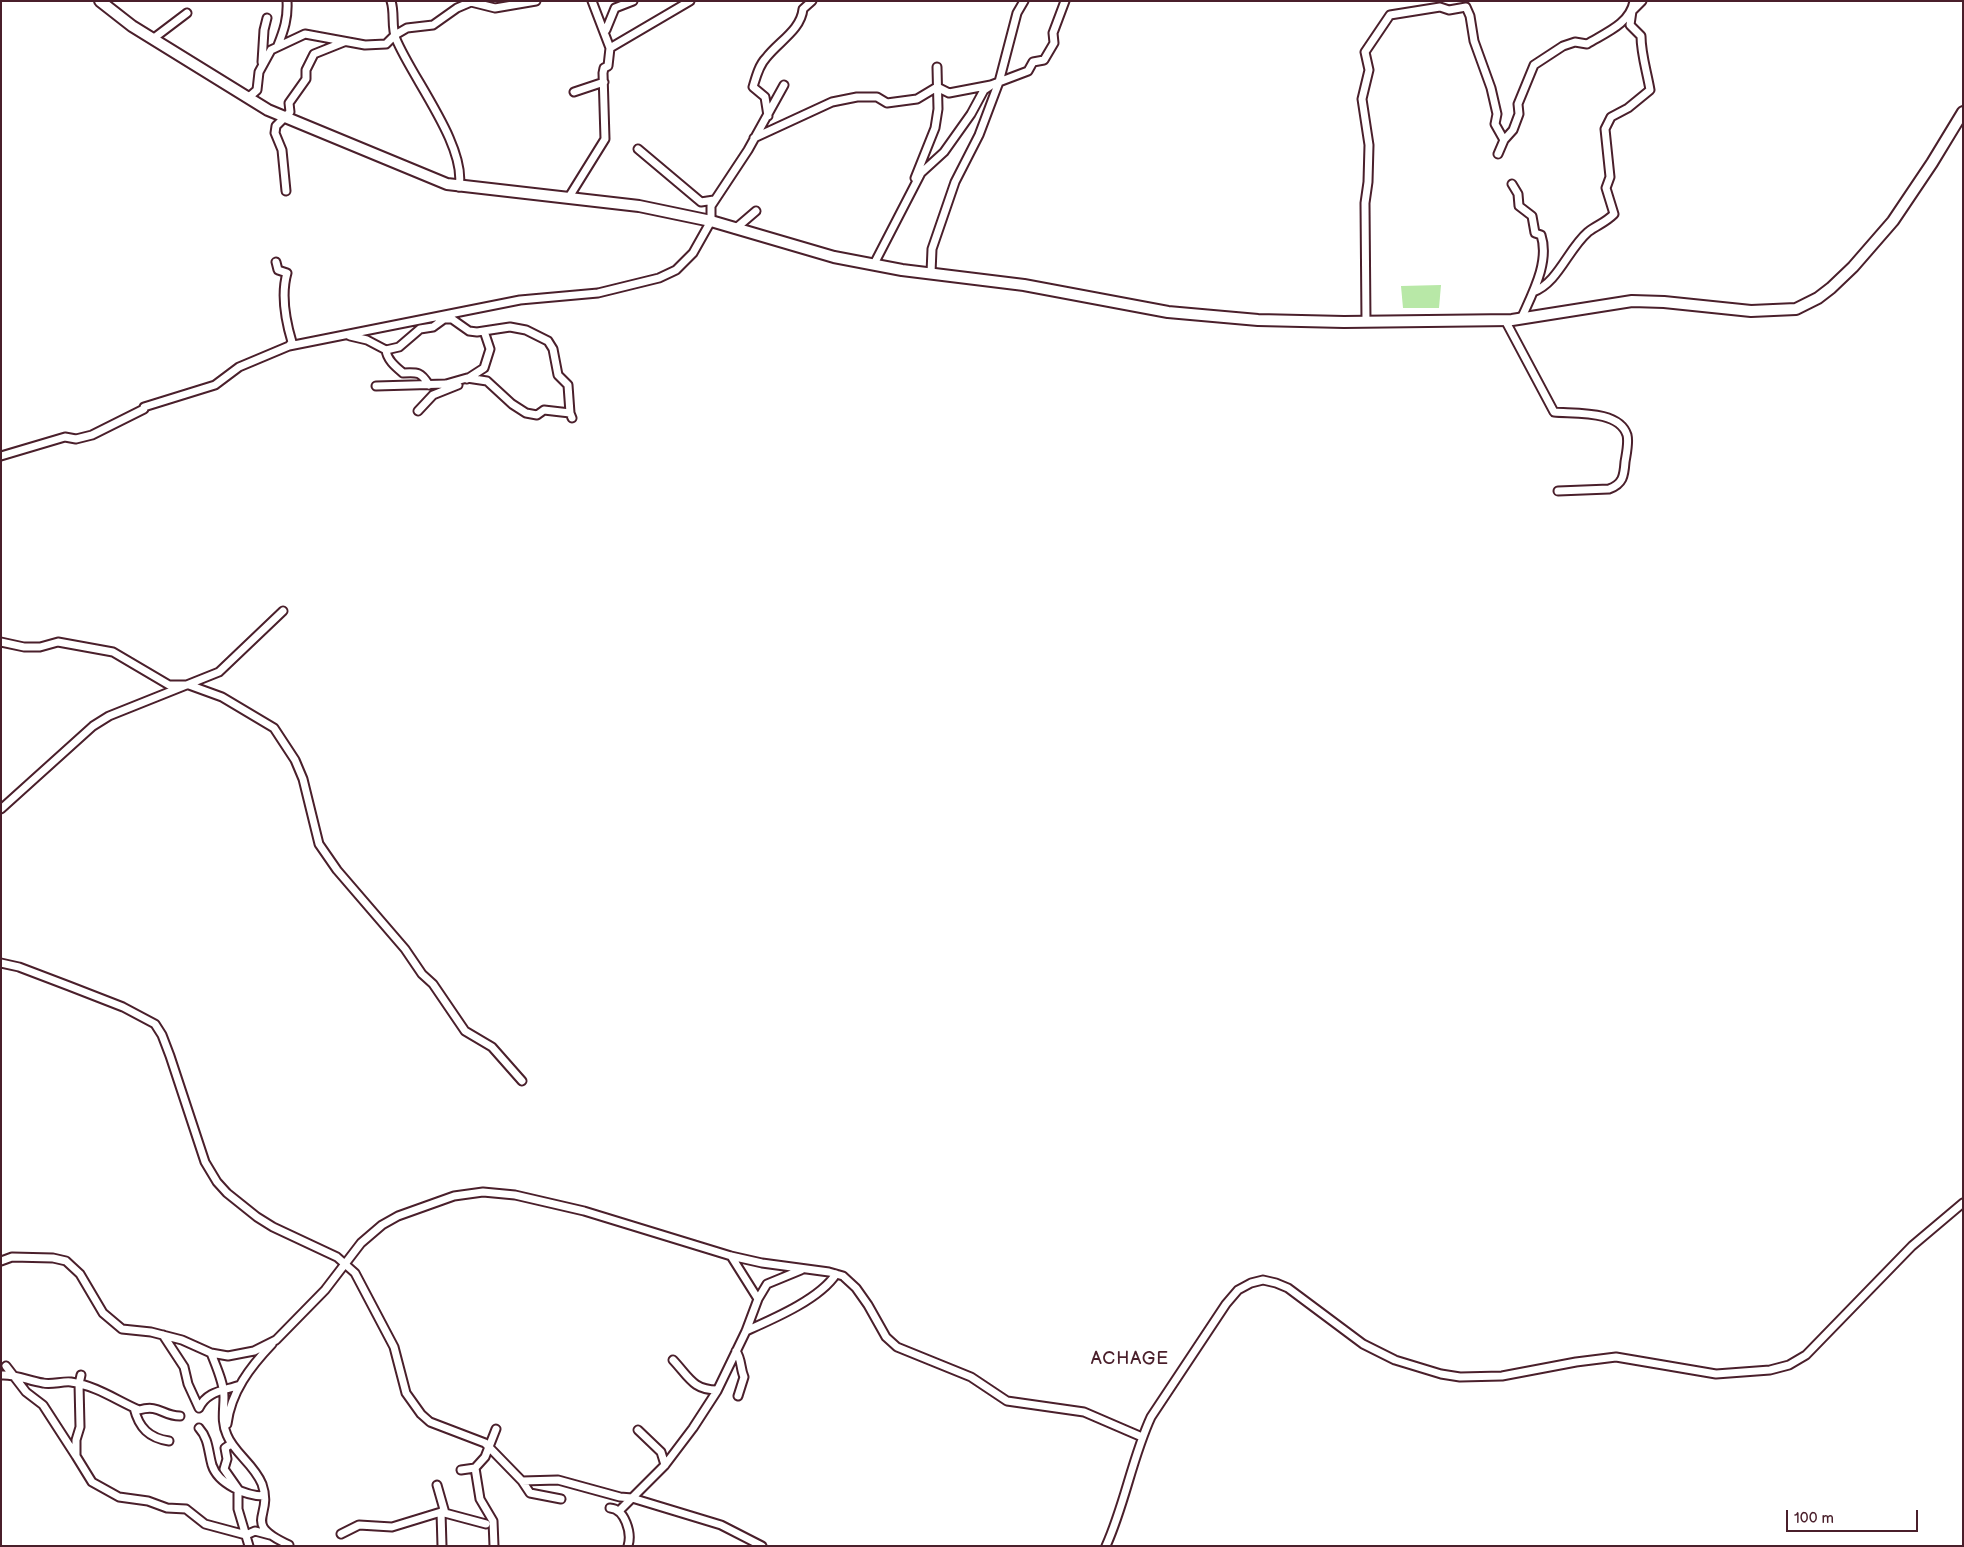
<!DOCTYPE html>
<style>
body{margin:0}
#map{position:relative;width:1964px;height:1547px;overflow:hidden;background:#fff;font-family:"Balsamiq Sans",sans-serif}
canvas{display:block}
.frame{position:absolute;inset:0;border:2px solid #4a1f2b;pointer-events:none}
.scale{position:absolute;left:1786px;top:1510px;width:132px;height:22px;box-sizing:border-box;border:2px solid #4a1f2b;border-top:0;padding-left:6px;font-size:15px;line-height:18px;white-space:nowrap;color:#4a1f2b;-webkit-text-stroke:4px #fff;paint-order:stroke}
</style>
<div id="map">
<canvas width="1964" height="1547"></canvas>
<div class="frame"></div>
<div class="scale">100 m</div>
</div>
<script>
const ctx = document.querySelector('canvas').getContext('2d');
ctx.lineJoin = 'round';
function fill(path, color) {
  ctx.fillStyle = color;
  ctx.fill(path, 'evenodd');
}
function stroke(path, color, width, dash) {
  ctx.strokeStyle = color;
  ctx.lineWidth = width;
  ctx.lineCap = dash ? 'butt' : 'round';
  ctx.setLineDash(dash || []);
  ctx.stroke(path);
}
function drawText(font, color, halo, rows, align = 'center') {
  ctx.font = font + ' "Balsamiq Sans",sans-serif';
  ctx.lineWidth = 5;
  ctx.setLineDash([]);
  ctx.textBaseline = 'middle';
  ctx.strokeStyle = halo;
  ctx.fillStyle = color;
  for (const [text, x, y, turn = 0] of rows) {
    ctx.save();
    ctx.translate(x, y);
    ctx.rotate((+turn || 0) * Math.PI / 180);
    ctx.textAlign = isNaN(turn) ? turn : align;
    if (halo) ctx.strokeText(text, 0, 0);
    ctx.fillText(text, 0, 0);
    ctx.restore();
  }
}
const green = new Path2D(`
 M1441,285l-2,23h-36l-2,-22z`);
const street = new Path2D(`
 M391,1c4,12 0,26 5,38 16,39 71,107 63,148
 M592,1l18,47
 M606,30l9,-22 18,-7
 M154,38l33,-25
 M278,45c6,-15 10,-27 9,-44
 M262,62l2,-32 3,-12
 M574,92l30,-10
 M249,97l8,-7 2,-18 12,-22 34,-16 60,11 21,-1 9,-9 12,-7 26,-3 24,-17 14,-6 24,6 41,-7
 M768,116l-3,-19 -12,-10c3,-10 6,-22 13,-29 12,-16 35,-28 37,-49l9,-8
 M754,138l78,-36 25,-5h20l10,6 30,-4 20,-12 12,6 42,-8 37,-14 5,-9 11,-2 10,-17 -1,-10 12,-32
 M1504,140l9,-10 6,-16 -1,-10 16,-39 29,-19 12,-4 12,2c18,-11 43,-20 47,-43
 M638,149l63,53 13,-2
 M915,178l20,-50 3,-19 -1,-42
 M1512,184l6,10 1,12 13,10 3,17 6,2c9,27 -9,59 -20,84
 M286,191l-4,-41 -7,-17 1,-7 14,-14 -1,-9 17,-24v-9l8,-16 30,-12
 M569,197l36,-58 -2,-66 1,-5 4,-2 2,-18 80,-47
 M735,229l21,-18
 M276,262l2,8 9,3c-6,21 -1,49 5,69l-3,4
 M874,264l47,-91 23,-21 27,-38 13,-24 6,-4
 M931,273l1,-24 23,-67 24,-47 20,-53 18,-69 7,-12
 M1533,292c25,-9 35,-43 55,-60 9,-7 17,-9 26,-18l-8,-26 4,-11 -5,-48 6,-12 17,-9 22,-18c-3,-18 -9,-36 -9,-54l-11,-11 2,-14 10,-10
 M1505,320l49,92c21,2 65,-2 73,23 2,8 -1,20 -2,27 -1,14 -2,22 -16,27l-51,2
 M1366,322l-1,-119 3,-21 1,-37 -7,-46 7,-29 -4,-18 25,-37 50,-8 9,3 17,-3 4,9 4,25 17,47 6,26 -2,10 9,16 -6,14
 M350,336l17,4 19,10 13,-3 21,-18 13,-2 11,-8h8l17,12 8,1 33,-5 16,3 22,11 5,8 5,26 10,10 2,28
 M386,350c1,10 10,17 17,23 15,-1 18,-1 26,12
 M467,379l17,-11 6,-19 -6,-18
 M376,386l70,-2 21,-6 20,3 25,23 14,9 11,2 7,-5 26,3 2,5
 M418,411l15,-16 25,-10
 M1,456l64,-19 11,2 16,-4 52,-26v-2l71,-22 24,-18 50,-21 231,-46 78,-7 61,-15 17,-8 17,-17 18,-32v-15l37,-56 36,-65
 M1,642l23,5h16l18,-5 55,10 56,33h20l33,12 52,31 21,32 8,19 16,65 18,26 68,79 17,25 11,10 32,47 27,16 30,34
 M1,809l92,-83 16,-10 110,-44 64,-61
 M1,963l18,4 50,19 54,21 32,17 7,11 8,21 35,106 12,20 10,11 30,24 16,10 64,30 18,16 39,74 12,46 15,21 9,8 55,21 37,38 36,-1 62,17 12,1 89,27 41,21
 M1,1261l11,-4 41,1 13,3 14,13 23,39 19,16 29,3 31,8 29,13 17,3 26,-5 22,-11 49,-50 36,-47 21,-18 16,-9 56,-20 29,-4 32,3 69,16 147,45 31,7 67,9 14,4 13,12 12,17 18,32 11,10 74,30 36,24 77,11 58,25
 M758,1299l9,-15 34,-14
 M746,1331c27,-12 74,-32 90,-57
 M163,1335l21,32 4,17 11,24
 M736,1351c6,9 4,17 8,26l-6,19
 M211,1353c5,13 13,30 13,44 0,13 -3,25 3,38 7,18 27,29 35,49 12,34 -22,38 27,61
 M673,1360c16,17 20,30 44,30
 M6,1366l20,26 17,13 33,51
 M1,1375c15,-1 28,6 42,8 9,2 19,-2 28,-1 26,4 45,18 68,28 21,-6 23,6 41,6
 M81,1375l-2,9 1,43 -4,13v16l16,26 27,15 29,4 19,7 19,1 19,15 41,11 9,-4 15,4
 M134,1408c5,20 15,30 35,33
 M199,1408c8,-17 24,-17 41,-23
 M227,1424c4,-32 23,-57 45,-80
 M199,1428c10,11 9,23 13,37 6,19 34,31 52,31
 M638,1430l23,22 4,13
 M231,1444l-6,4 2,11 -3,10 14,20v20l11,37
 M461,1470l14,-2
 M522,1481l8,12 31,6
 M437,1485l8,28
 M610,1508c15,1 22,25 18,38
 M619,1511l46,-46 28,-37 24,-37 29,-60 12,-32 -27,-43
 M441,1512l1,34
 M341,1534l18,-9 33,2 49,-15 45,12
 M494,1546l-1,-25 -13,-22 -5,-31 10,-11 11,-28
 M1106,1546c19,-42 26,-88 45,-129l75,-113 12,-14 13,-7 12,-3 13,3 12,5 75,56 32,16 46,14 19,3 42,-1 74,-14 40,-5 100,17 54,-4 19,-5 17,-10 106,-109 51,-43`);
const secondary = new Path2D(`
 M100,1l32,25 136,84 179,74 192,22 72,15 123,36 68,13 122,15 144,27 90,8 86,2 168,-2 120,-19 32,1 87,9 45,-2 22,-11 13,-10 22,-21 40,-46 39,-58 31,-51`);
const quarterNames = [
 ["ACHAGE",1130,1359]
];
fill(green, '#b8e8a7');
stroke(street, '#4a1f2b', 11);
stroke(secondary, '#4a1f2b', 14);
stroke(street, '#fff', 7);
stroke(secondary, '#fff', 10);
ctx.letterSpacing = '1px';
drawText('18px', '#4a1f2b', '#fff', quarterNames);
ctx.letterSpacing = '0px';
</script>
